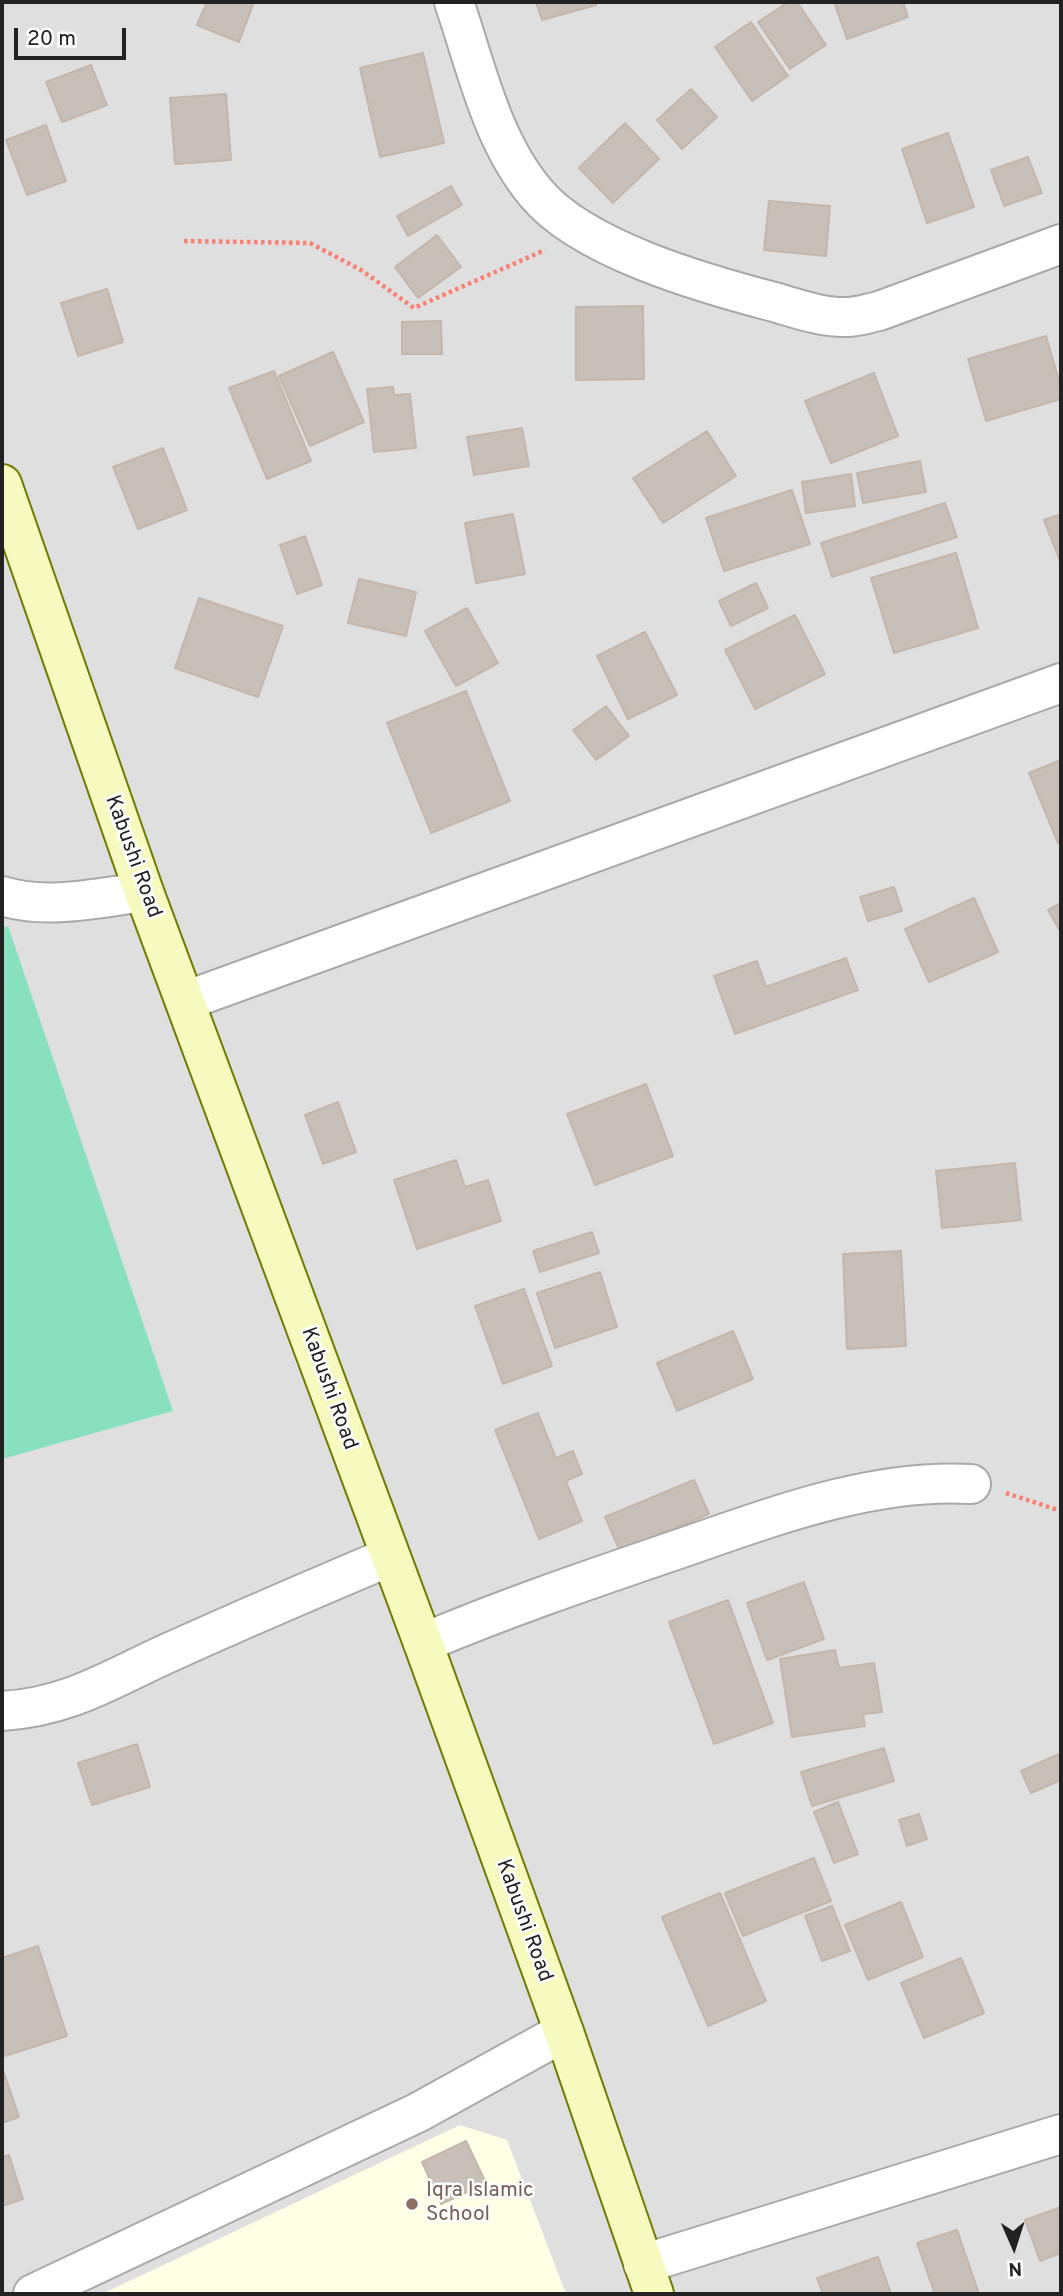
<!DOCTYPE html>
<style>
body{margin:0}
#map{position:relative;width:1063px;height:2296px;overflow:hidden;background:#f2efe9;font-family:Overpass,sans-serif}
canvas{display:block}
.frame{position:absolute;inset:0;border:4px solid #222;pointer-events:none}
.north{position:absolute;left:979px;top:2212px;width:70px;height:70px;-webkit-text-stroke:5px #fff;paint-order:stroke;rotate:177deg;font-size:19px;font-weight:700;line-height:28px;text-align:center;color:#222}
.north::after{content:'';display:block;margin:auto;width:24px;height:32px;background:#222;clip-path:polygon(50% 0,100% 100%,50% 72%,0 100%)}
.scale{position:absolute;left:14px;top:28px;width:112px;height:32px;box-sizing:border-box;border:4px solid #222;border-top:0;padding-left:9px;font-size:21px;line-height:24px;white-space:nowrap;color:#222;-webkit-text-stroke:5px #fff;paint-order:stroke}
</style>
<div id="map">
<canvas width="1063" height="2296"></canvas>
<div class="frame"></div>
<div class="north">N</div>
<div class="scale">20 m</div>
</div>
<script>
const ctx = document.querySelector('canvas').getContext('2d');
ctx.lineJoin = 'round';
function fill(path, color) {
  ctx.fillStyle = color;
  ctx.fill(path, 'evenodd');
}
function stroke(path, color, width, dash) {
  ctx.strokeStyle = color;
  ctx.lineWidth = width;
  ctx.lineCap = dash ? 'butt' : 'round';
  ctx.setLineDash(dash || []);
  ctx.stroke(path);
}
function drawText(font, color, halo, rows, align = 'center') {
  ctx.font = font + ' Overpass,sans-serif';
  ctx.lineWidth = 5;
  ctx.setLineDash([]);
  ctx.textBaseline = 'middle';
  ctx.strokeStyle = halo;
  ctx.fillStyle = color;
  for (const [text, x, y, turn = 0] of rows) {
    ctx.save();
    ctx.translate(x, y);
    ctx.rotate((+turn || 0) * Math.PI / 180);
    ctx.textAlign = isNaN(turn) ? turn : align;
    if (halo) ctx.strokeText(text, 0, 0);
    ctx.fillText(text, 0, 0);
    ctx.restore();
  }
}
const residential = new Path2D(`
 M2,2h1059v2292h-1059z`);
const education = new Path2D(`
 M460,2125l47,15 59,154h-464z`);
const pitch = new Path2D(`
 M8,926l165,485 -171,48v-531z`);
const building = new Path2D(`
 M207,2h47l-15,40 -42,-17z
 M536,2h60v3l-54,15z
 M788,2h9l29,43 -36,24 -32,-47z
 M834,2h69l5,15 -61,22z
 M751,22l37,54 -36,25 -37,-54z
 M423,53l21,90 -64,14 -20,-89z
 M91,65l16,40 -45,17 -16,-40z
 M691,89l26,28 -35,32 -25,-29z
 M226,94l5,66 -56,4 -5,-66z
 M625,123l34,36 -46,44 -34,-35z
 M46,125l20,56 -39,14 -21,-55z
 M948,133l26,74 -47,16 -25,-74z
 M1028,157l14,36 -38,13 -13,-36z
 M451,186l11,19 -54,31 -11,-20z
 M769,201l61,5 -4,50 -62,-6z
 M437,235l24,32 -43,31 -23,-31z
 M107,289l16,53 -45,14 -17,-53z
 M643,306l1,73 -68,1v-73z
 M441,321l1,33h-40v-32z
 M1046,336l15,52v11l-75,22 -18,-62z
 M333,352l31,70 -54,24 -31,-70z
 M274,371l37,90 -44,18 -38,-91z
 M874,373l24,63 -67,27 -26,-62z
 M393,387l1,8 16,-1 6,54 -42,4 -7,-63z
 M522,428l7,38 -55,9 -7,-38z
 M707,431l29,45 -73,47 -30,-45z
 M163,448l24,62 -49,19 -25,-62z
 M920,461l6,31 -63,11 -6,-30z
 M851,474l4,32 -49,7 -4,-31z
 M792,490l18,54 -86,27 -18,-53z
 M945,503l12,34 -125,40 -11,-34z
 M513,514l12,60 -49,9 -11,-60z
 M1061,514v50l-17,-44z
 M305,536l17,49 -25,9 -17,-49z
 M956,553l22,75 -84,25 -23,-75z
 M359,579l57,13 -10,44 -58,-13z
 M756,583l12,25 -37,18 -12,-25z
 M199,598l84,28 -25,71 -83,-29z
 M467,608l31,55 -42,23 -31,-55z
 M795,615l30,59 -70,35 -30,-59z
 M645,632l32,63 -49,24 -31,-63z
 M466,691l44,110 -79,32 -44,-110z
 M606,706l23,30 -33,24 -23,-30z
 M1061,760v82l-3,1 -29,-70z
 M894,887l8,24 -34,10 -8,-24z
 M974,898l24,54 -69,30 -24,-53z
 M1061,903v30l-13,-23z
 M846,958l12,32 -123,44 -21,-58 43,-15 9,26z
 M646,1084l27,72 -78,29 -28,-71z
 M338,1102l18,50 -33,12 -18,-49z
 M456,1160l9,27 23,-7 13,41 -84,28 -23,-69z
 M1015,1163l6,57 -79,8 -6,-57z
 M592,1232l7,21 -59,19 -7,-21z
 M901,1251l5,95 -59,3 -4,-95z
 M600,1272l17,55 -62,21 -18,-55z
 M524,1289l28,77 -49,18 -28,-78z
 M733,1331l20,48 -76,32 -20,-48z
 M538,1413l18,45 17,-7 9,23 -16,7 16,40 -43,18 -44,-109z
 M694,1480l15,34 -89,37 -15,-34z
 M804,1582l20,57 -57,21 -20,-57z
 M728,1600l45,123 -59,21 -45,-122z
 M835,1650l4,18 35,-5 8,49 -19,2 2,12 -73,11 -12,-78z
 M137,1744l13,43 -58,18 -14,-42z
 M884,1748l10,33 -82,25 -11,-34z
 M1061,1753v27l-30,13 -10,-22z
 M838,1802l20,52 -24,9 -20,-51z
 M919,1814l8,25 -20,7 -8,-26z
 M814,1858l17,43 -88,35 -18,-43z
 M720,1893l46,108 -58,25 -46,-109z
 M901,1902l22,55 -55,23 -23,-55z
 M832,1906l18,45 -28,10 -17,-45z
 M38,1946l29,90 -65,21v-99z
 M961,1958l23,55 -60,25 -23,-55z
 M4,2073l15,44 -17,6v-49z
 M466,2141l20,42 -45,21 -19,-42z
 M9,2155l14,44 -21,7v-49z
 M1061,2207v46l-21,8 -15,-41z
 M957,2230l22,64h-44l-18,-51z
 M878,2257l13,37h-68l-6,-16z`);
const path = new Path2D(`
 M184,241l126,2 51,27 53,38 131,-58
 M1006,1493l55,18`);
const street = new Path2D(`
 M454,2c22,64 37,137 81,190 46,57 170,92 239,110 24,7 49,16 73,15 11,0 22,-4 32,-6l182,-67
 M2,896c45,14 95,2 142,-4
 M185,1001l876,-318
 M423,1643c80,-34 162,-62 244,-90 97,-33 201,-75 304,-69
 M2,1711c70,-4 113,-35 175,-62 71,-32 141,-62 212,-92
 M643,2264l418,-130
 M33,2294l384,-181 147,-81`);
const secondary = new Path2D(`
 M2,484l142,408 279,751 141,389 90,262`);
const markers = [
 [412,2204,7,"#8d6e63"]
];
const streetNames = [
 ["Kabushi Road",132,857,70],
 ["Kabushi Road",328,1389,70],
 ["Kabushi Road",523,1921,70]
];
const educationNames = [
 ["Iqra Islamic",426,2192],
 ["School",426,2216]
];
fill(residential, '#e0dfdf');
fill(education, '#ffffe5');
fill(pitch, '#88e0be');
fill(building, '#c7bfb8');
stroke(building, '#c4b6ab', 2);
stroke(street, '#a9a9a9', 42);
stroke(secondary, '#707d05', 42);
stroke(path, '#fa8072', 4.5, [3.5, 3.5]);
stroke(street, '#fff', 38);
stroke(secondary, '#f7fabf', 38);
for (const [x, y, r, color] of markers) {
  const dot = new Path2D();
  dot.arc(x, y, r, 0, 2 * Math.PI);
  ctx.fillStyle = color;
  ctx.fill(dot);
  stroke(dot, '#fff', 2.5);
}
drawText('21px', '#222', '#fff', streetNames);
drawText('21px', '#785e54', '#fff', educationNames, 'left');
</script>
